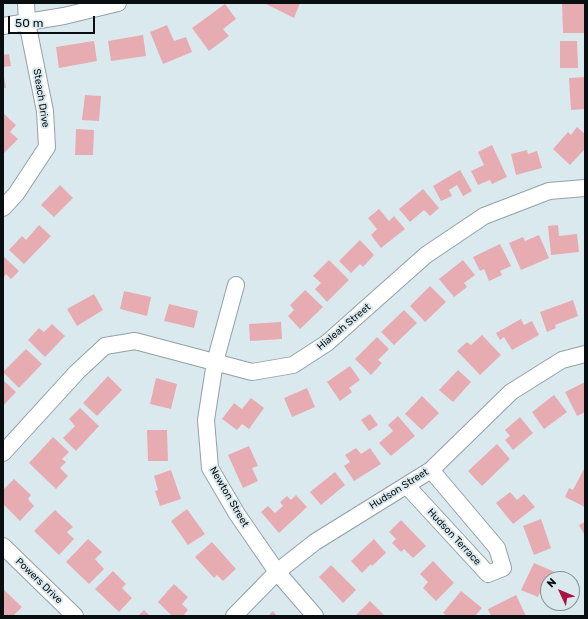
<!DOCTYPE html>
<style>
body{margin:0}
#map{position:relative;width:588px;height:619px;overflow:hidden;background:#dae9ee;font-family:Rubik,sans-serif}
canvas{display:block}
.frame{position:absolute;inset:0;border:4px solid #090e10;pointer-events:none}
.north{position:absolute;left:540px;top:571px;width:40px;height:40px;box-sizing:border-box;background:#dae9ee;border:1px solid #869195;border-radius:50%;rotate:314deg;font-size:11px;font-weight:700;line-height:16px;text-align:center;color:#090e10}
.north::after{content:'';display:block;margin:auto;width:14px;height:18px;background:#a91442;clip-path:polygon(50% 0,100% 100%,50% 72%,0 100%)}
.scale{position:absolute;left:8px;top:16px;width:87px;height:18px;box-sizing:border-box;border:2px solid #090e10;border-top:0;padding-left:5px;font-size:12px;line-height:14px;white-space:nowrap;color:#090e10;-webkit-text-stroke:3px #dae9ee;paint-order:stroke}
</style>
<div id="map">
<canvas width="588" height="619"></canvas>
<div class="frame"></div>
<div class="north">N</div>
<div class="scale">50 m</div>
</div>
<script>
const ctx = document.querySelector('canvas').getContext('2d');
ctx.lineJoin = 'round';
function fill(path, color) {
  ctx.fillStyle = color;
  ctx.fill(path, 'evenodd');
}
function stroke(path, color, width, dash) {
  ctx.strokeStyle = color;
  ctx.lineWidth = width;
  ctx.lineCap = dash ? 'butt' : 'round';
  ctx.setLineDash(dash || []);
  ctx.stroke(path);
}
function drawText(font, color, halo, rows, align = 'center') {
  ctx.font = font + ' Rubik,sans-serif';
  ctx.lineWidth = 4;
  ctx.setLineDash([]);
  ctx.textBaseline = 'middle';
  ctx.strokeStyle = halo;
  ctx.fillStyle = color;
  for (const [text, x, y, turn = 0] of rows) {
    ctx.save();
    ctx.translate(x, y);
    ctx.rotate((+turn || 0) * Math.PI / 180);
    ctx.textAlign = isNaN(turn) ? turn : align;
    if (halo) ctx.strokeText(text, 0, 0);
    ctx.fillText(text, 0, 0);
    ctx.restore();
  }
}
const building = new Path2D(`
 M264,3h36l-6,15z
 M562,3h22v30h-21z
 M225,4l11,15 -13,10 6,7 -20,15 -17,-23z
 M167,25l7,16 12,-4 6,15 -29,12 -13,-32z
 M143,35l3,21 -35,5 -3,-20z
 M94,41l3,20 -38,7 -3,-21z
 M560,41h17l1,27h-18z
 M9,54l2,12 -8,1v-12z
 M3,72l3,16h-3z
 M585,77v32l-14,1 -2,-32z
 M85,95l16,1 -2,25 -17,-1z
 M3,113l13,12 -6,7 8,7 -14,14z
 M577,127l8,7v15l-15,16 -17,-16 15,-17 3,3z
 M76,129l18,1 -1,25h-18z
 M492,145l15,32 -15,7 -2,-4 -12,5 -7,-14 13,-6 -6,-13z
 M527,150l1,4 9,-3 5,17 -26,7 -5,-21z
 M460,170l12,21 -9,5 -6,-11 -8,5 3,6 -11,5 -8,-15z
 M60,185l13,13 -19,19 -13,-12z
 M423,189l16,19 -9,8 -6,-6 -14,12 -11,-13z
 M379,209l10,12 5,-5 11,13 -24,19 -10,-13 6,-6 -9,-11z
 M39,225l12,11 -27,28 -15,-14 13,-14 4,4z
 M558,225l1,11 18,-2 2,18 -28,3 -3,-29z
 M539,235l10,23 -28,12 -12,-27 14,-6 2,4z
 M360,240l14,15 -11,12 -3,-3 -9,9 -12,-12z
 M500,244l11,22 -11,5 2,4 -13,6 -5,-12 -4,2 -7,-14z
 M3,256l16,15 -8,8 -5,-5 -3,4z
 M329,260l20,20 -22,22 -12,-13 6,-6 -8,-7z
 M463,260l12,15 -11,8 3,4 -13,10 -15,-18z
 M430,286l16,16 -21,20 -15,-16z
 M305,290l18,17 -23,22 -12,-13 6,-6 -4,-5z
 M124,291l27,6 -4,19 -27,-7z
 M94,294l9,16 -26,16 -10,-17z
 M573,300l5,16 -23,9 1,3 -9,4 -7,-20z
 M169,304l29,7 -4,17 -30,-7z
 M404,310l13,13 -23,22 -13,-13z
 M521,319l3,6 8,-4 7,14 -27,15 -8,-13 -4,3 -4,-7z
 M281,322l1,17 -32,2 -1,-17z
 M52,324l13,12 -20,21 -17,-17 11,-12 5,4z
 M482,335l19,20 -21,20 -23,-24 10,-9 4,3z
 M377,337l12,12 -11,11 4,3 -11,12 -16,-16z
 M26,349l16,15 -23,24 -16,-16z
 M350,366l10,14 -11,8 3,4 -12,9 -13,-19z
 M458,370l13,12 -18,20 -14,-12z
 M108,376l14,14 -25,26 -14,-13z
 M156,378l21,6 -6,25 -21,-5z
 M3,380l13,12 -13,14z
 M585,382v30l-8,4 -12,-24z
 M307,388l8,19 -23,10 -8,-19z
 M554,395l13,17 -23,17 -12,-17z
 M422,396l17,17 -17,17 -17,-16z
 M251,398l13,10 -15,21 -7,-5 -5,6 -15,-11 12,-16 8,6z
 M80,408l19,18 -23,25 -13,-13 12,-12 -6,-7z
 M370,414l8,11 -9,6 -8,-11z
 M398,416l17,20 -24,20 -12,-13 14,-12 -5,-6z
 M520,417l13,16 -20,17 -8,-10 5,-4 -5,-6z
 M147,430h20l1,31h-20z
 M53,437l16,15 -7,7 4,3 -6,6 8,8 -12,13 -27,-26z
 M497,444l13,15 -28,27 -14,-15z
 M249,446l9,20 -6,2 6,13 -15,7 -15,-33z
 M356,448l5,6 9,-6 11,16 -27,17 -10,-15 6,-4 -5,-7z
 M585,467v40l-20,-10 4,-9 4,2z
 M171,470l10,29 -21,7 -5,-15 3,-1 -4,-14z
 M335,472l10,13 -24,20 -11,-13z
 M14,479l17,16 -3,4 6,7 -14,15 -17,-17v-14z
 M510,492l7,8 7,-6 11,13 -22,17 -17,-21z
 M296,495l11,12 -28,26 -18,-21 7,-6 7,7 8,-7 -3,-4 7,-6 4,4z
 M187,509l18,25 -17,11 -17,-24z
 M55,510l18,17 -6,5 7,7 -15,16 -25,-24z
 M541,519l10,29 -17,7 -11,-29z
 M401,520l25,26 -13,12 -9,-9 -3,3 -9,-9 4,-4 -7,-7z
 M585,522v11l-1,1 -5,-9z
 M88,539l14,13 -7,7 9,10 -15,15 -23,-22z
 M374,539l12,14 -14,13 -1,-2 -9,9 -11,-12z
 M212,542l24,27 -13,12 -6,-6 -3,3 -19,-21z
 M433,561l21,22 -18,18 -13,-13 5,-6 -8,-8z
 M534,563l23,10 -3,6h-6v5l-3,-2 -7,15 -17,-7z
 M331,565l25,25 -13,13 -24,-26z
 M113,571l13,13 -4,4 10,10 -13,14 -24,-23z
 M174,584l14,13 -6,7 6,6 -5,6h-11l-14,-14z
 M3,589l19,18 -9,9h-10z
 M461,591l21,17 -7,8h-28l-4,-3z
 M516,595l10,21h-35l-3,-7z
 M370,601l15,15h-30z
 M144,610l6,6h-12z
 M273,611l4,5h-9z`);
const minor = new Path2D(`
 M3,26l61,-10 54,-13
 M3,208l13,-14 31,-47 -2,-36 -18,-89 -1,-19
 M236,285l-21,77 -9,58 4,48 27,46 40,58 38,44
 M3,453l74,-81 28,-26 30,-5 117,31 41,-7 34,-22 99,-88 58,-39 65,-25 36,-3
 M407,486l81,88 15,-6 -6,-20 -66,-78
 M3,546l72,70
 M234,616l43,-44 38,-30 116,-72 80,-78 51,-32 23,-6`);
const streetNames = [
 ["Steach Drive",41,98,81],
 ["Hialeah Street",344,327,-40],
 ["Hudson Street",399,489,-32],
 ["Newton Street",229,497,60],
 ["Hudson Terrace",454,537,47],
 ["Powers Drive",39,581,44]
];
fill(building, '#e7acb2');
stroke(minor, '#92a1a6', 18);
stroke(minor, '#fff', 16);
drawText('10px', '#090e10', '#dae9ee', streetNames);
</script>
